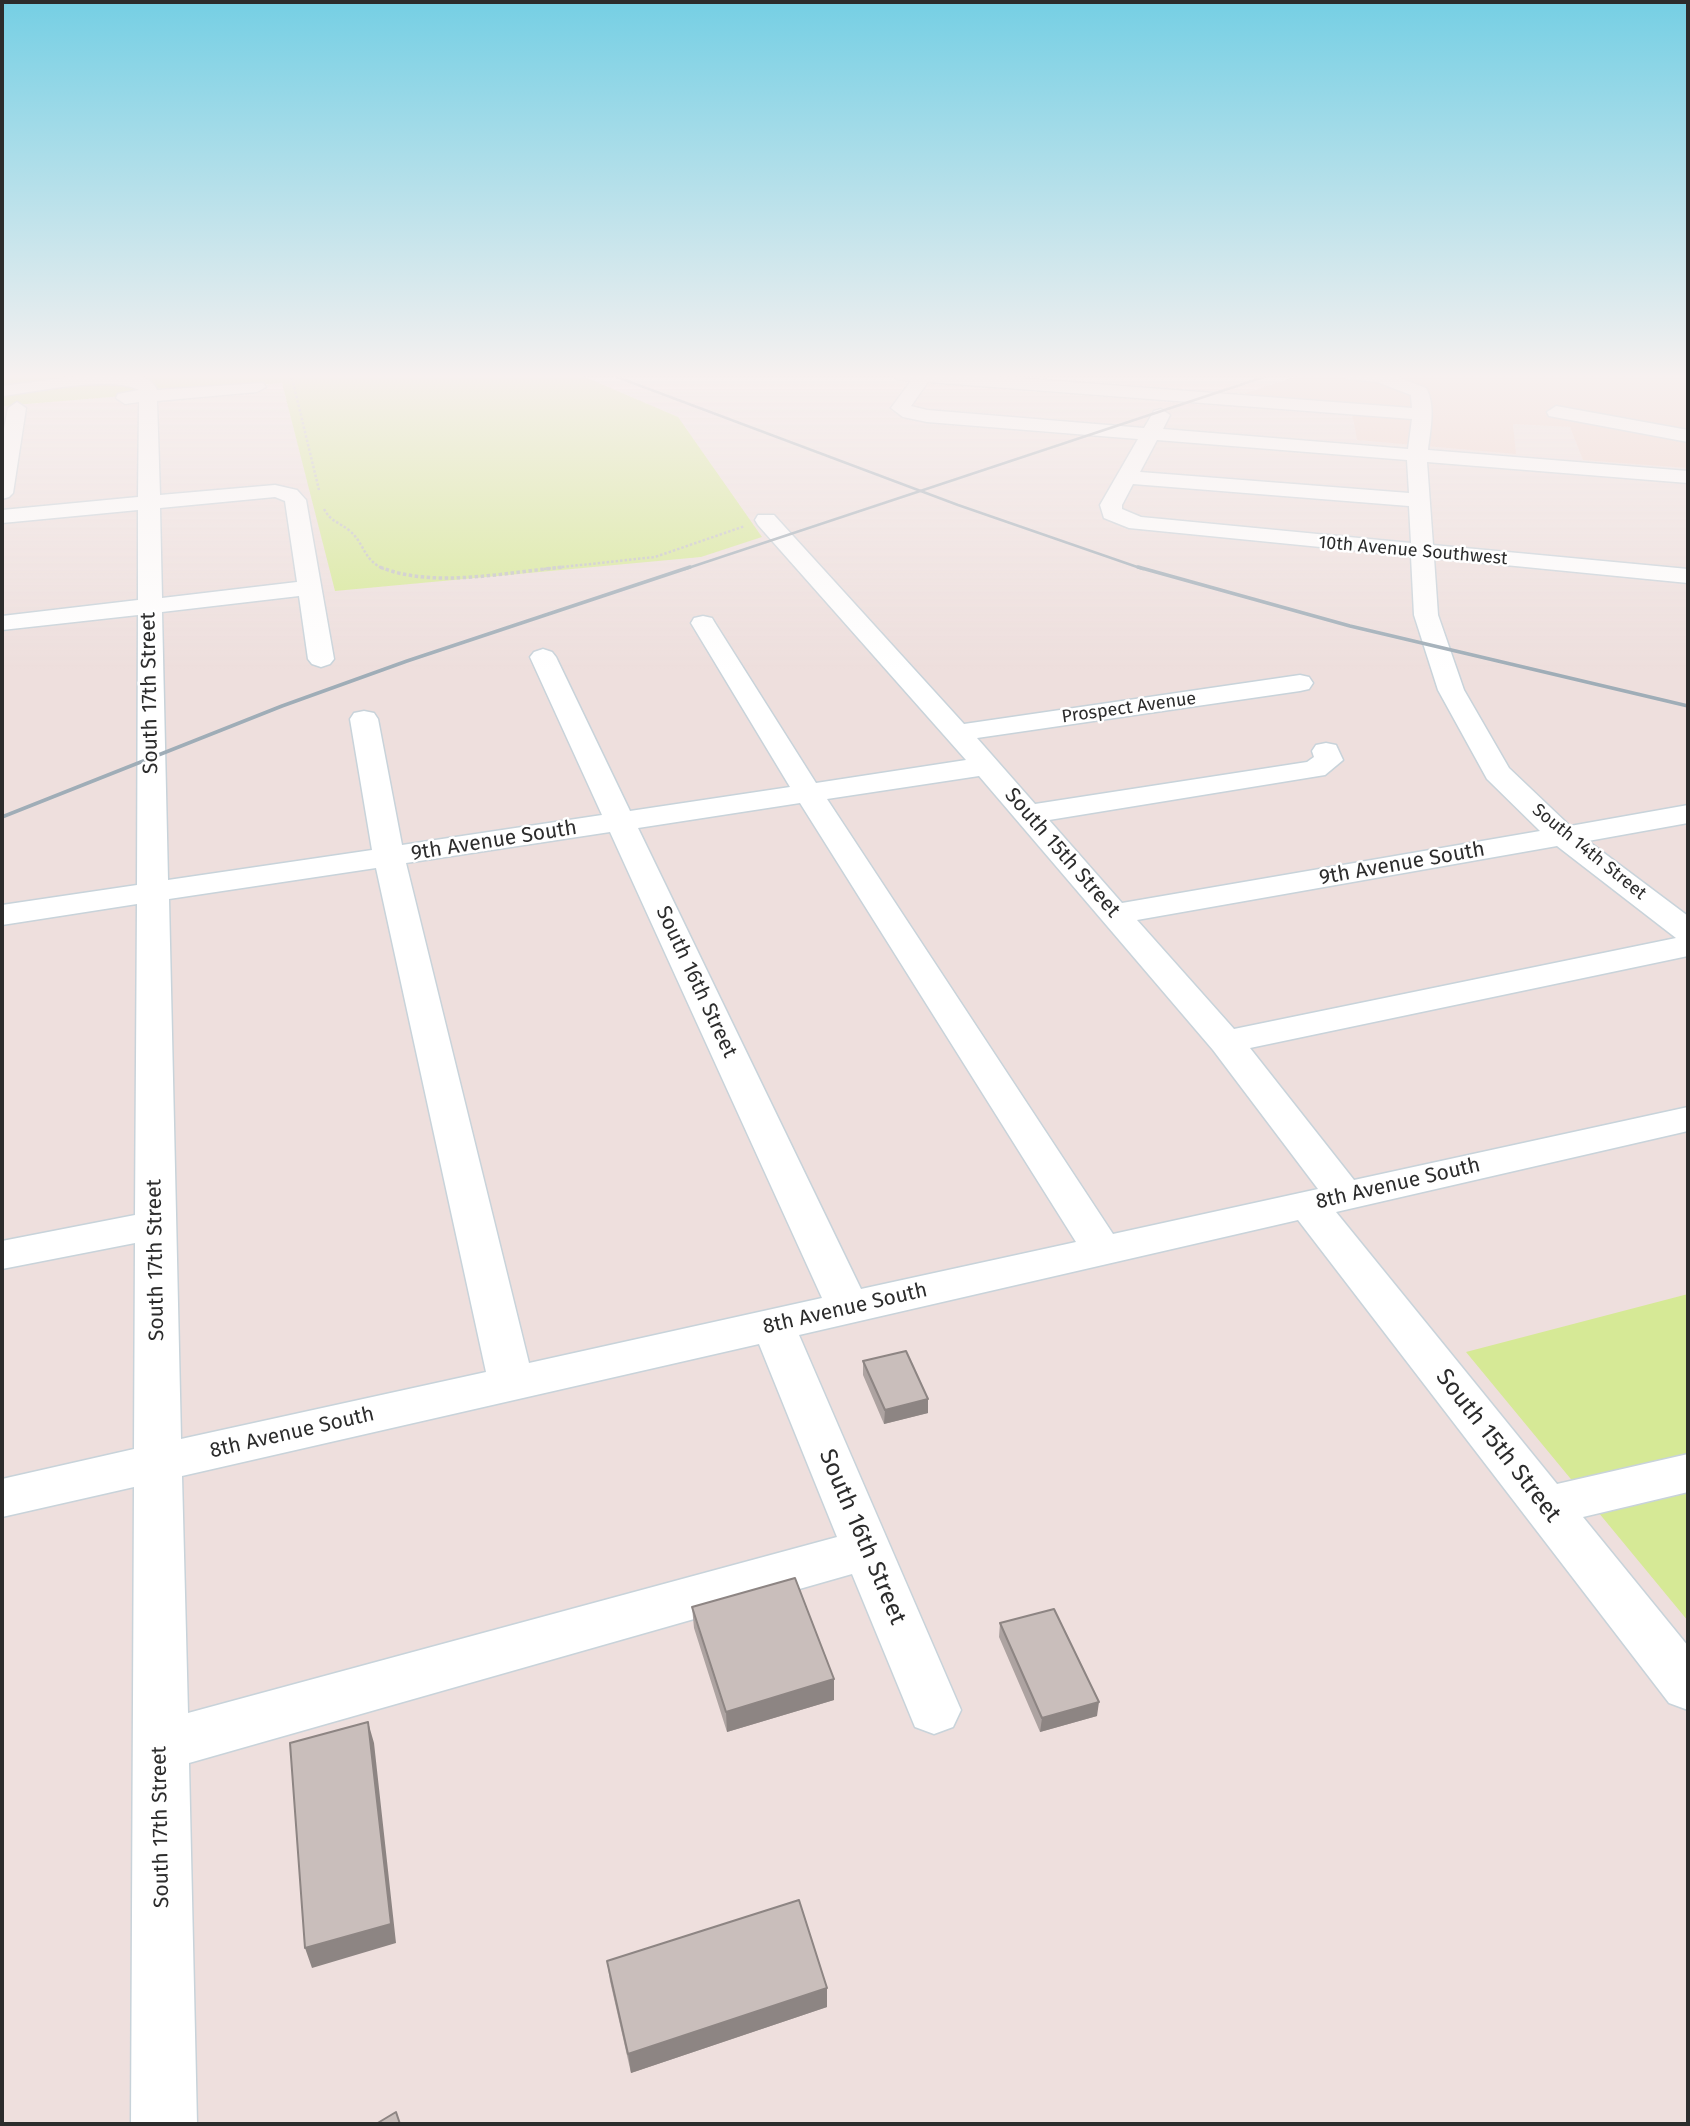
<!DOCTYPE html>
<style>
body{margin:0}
#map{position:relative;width:1690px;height:2126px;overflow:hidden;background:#eedfdd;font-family:"Fira Sans",sans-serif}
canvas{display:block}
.frame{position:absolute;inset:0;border:4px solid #2c2c2c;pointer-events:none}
</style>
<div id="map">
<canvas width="1690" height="2126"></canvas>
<div class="frame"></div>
</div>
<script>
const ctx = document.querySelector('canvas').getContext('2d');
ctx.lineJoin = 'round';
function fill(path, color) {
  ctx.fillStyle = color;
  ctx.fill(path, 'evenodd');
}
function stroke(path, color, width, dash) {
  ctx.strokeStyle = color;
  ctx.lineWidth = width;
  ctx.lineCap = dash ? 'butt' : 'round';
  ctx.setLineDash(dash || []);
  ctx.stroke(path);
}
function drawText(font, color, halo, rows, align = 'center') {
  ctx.font = font + ' "Fira Sans",sans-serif';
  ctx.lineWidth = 5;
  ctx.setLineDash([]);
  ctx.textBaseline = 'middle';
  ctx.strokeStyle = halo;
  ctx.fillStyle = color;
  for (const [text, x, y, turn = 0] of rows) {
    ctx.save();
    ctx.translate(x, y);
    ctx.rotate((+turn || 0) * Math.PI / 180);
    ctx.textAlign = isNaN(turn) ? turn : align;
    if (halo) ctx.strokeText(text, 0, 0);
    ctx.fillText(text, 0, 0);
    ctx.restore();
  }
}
const education = new Path2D(`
 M1303,374h385v94l-105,-8 -13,-33 -57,-3 3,30 -159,-14 -6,-33 -120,-9z`);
const green = new Path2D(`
 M2,374h576l100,43 84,120 -61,20 -366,34 -53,-208 -280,23z
 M1688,1294v327l-222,-269z`);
const pathFar1 = new Path2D(`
 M291,374l28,116
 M324,509c7,13 15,13 26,22 15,13 13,29 34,38
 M544,569l111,-12 90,-31`);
const path = new Path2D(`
 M380,567c53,22 128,5 184,0`);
const minor = new Path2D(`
 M98,374c18,0 51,-3 59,16l106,-7 3,4 -9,5 -100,9 3,94 115,-10 22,5 9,10 28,159 -4,5 -9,3 -9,-3 -4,-5 -9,-63 -137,16 6,268 204,-30 -22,-131 4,-6 10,-2 10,2 4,6 24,126 200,-30 -72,-158 4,-5 9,-3 9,3 4,5 74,154 160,-24 -99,-164 3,-5 9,-2 9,2 3,5 101,160 150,-23 -208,-235 -3,-5 3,-5h16l190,209 336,-49 9,2 4,6 -4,6 -9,2 -323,47 58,66 272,-42 7,-5 -2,-6 4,-6 10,-2 10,2 7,15 -18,15 -276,45 73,83 418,-72 -53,-52 -49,-89 -24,-75 -3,-59 -282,-28 -25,-10 -4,-13 38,-66 -211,-17 -24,-5 -12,-9 20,-27 -14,-2 -3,-4 70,-1 448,34 -1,-13 -34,-13 -30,-3 -9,-5h51l37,14c10,17 4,43 2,62l260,21v12l-261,-21 6,83 255,24v14l-254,-25 4,57 26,75 45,78 61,58 118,-21v18l-100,18 100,75v40l-438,92 104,132 334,-73v24l-352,81 221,272 131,-30v38l-105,25 105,129v64l-19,-7 -371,-483 -499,115 162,375 -8,17 -19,7 -19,-7 -63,-153 -663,189 8,361h-66l3,-637 -132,30v-38l132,-30 1,-206 -133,26v-28l133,-26 2,-311 -135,21v-20l135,-20 1,-270 -136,15v-14l136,-16v-90l-136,13v-13l136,-13 1,-95 -14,2 -9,-6 2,-4 21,-4c-28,-15 -105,2 -137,6v-10zM928,382l484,37 -4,30 -245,-20 7,-14 -9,-6 -7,2 -10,17 -217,-18 -16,-4zM1157,440l250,20 2,33 -269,-21zM1133,484l276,22 2,37 -270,-26 -19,-8v-4zM275,497l10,4 12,81 -135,16 -2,-90zM979,776l234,274 105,139 -205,45 -286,-435zM800,803l276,439 -215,47 -223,-461zM610,832l212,466 -293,65 -123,-500zM1557,846l119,92 -442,91 -97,-109zM376,868l110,504 -305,67 -12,-540zM759,1344l78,193 -649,176 -6,-237z
 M17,402l9,6 -13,85 -4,4 -7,2v-60l6,-31z
 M1556,406l132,24v12l-139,-26 -2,-4z`);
const railFar1 = new Path2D(`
 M609,374l349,131 185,64
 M685,569l588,-195`);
const rail = new Path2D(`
 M1138,567l212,59 338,80
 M2,817l280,-111 125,-45 283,-94`);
const wall = new Path2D(`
 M863,1361l65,52 -44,11 -21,-49z
 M692,1607l142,93 -107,32 -33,-104z
 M1000,1623l97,93 -57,16 -41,-95z
 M607,1961l220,46 -196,66 -21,-92z`);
const shadedWall = new Path2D(`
 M928,1399v14l-44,11 1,-14z
 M834,1679v21l-107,32 -1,-20z
 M1099,1702l-2,14 -57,16 2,-14z
 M368,1722l6,21 22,200 -84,25 -7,-20z
 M827,1988v19l-196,66 -3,-19z`);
const building = new Path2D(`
 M906,1351l22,48 -43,11 -22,-49z
 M795,1578l39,101 -108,33 -34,-105z
 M1054,1609l45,93 -57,16 -42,-95z
 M368,1722l23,202 -86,24 -15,-205z
 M799,1900l28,88 -199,66 -21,-93z
 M396,2112l4,12h-24z`);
const farStreetnames = [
 ["10th Avenue Southwest",1413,551,5],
 ["Prospect Avenue",1129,708,-8],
 ["South 14th Street",1589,852,39]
];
const streetNames = [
 ["South 17th Street",150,693,-91],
 ["9th Avenue South",494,841,-9],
 ["South 15th Street",1062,853,49],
 ["9th Avenue South",1402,864,-10],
 ["South 16th Street",696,982,65],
 ["8th Avenue South",1398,1184,-13],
 ["South 17th Street",156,1260,-91],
 ["8th Avenue South",845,1309,-13],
 ["8th Avenue South",292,1433,-13],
 ["South 17th Street",161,1827,-91]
];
const nearStreetnames = [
 ["South 15th Street",1498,1446,52],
 ["South 16th Street",862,1537,67]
];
fill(education, '#f1d4cb');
fill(green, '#d6e996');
stroke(minor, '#c8d3da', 3);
stroke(pathFar1, '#c4c4c4', 2.5, [2.5, 2]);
stroke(path, '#c4c4c4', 3.5, [3.5, 2.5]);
fill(minor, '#fff');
stroke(railFar1, '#9fadb7', 2.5);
stroke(rail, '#9fadb7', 3.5);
fill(wall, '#ada3a1');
fill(shadedWall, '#8d8583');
fill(building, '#c9bebb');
stroke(building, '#8d8583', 2);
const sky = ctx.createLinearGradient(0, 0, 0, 672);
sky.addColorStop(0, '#75cfe4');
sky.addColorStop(0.56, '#f7f1f0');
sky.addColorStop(1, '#f7f1f000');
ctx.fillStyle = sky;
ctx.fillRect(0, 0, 1690, 672);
drawText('18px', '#2c2c2c', '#fff', farStreetnames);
drawText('21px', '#2c2c2c', '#fff', streetNames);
drawText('24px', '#2c2c2c', '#fff', nearStreetnames);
</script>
